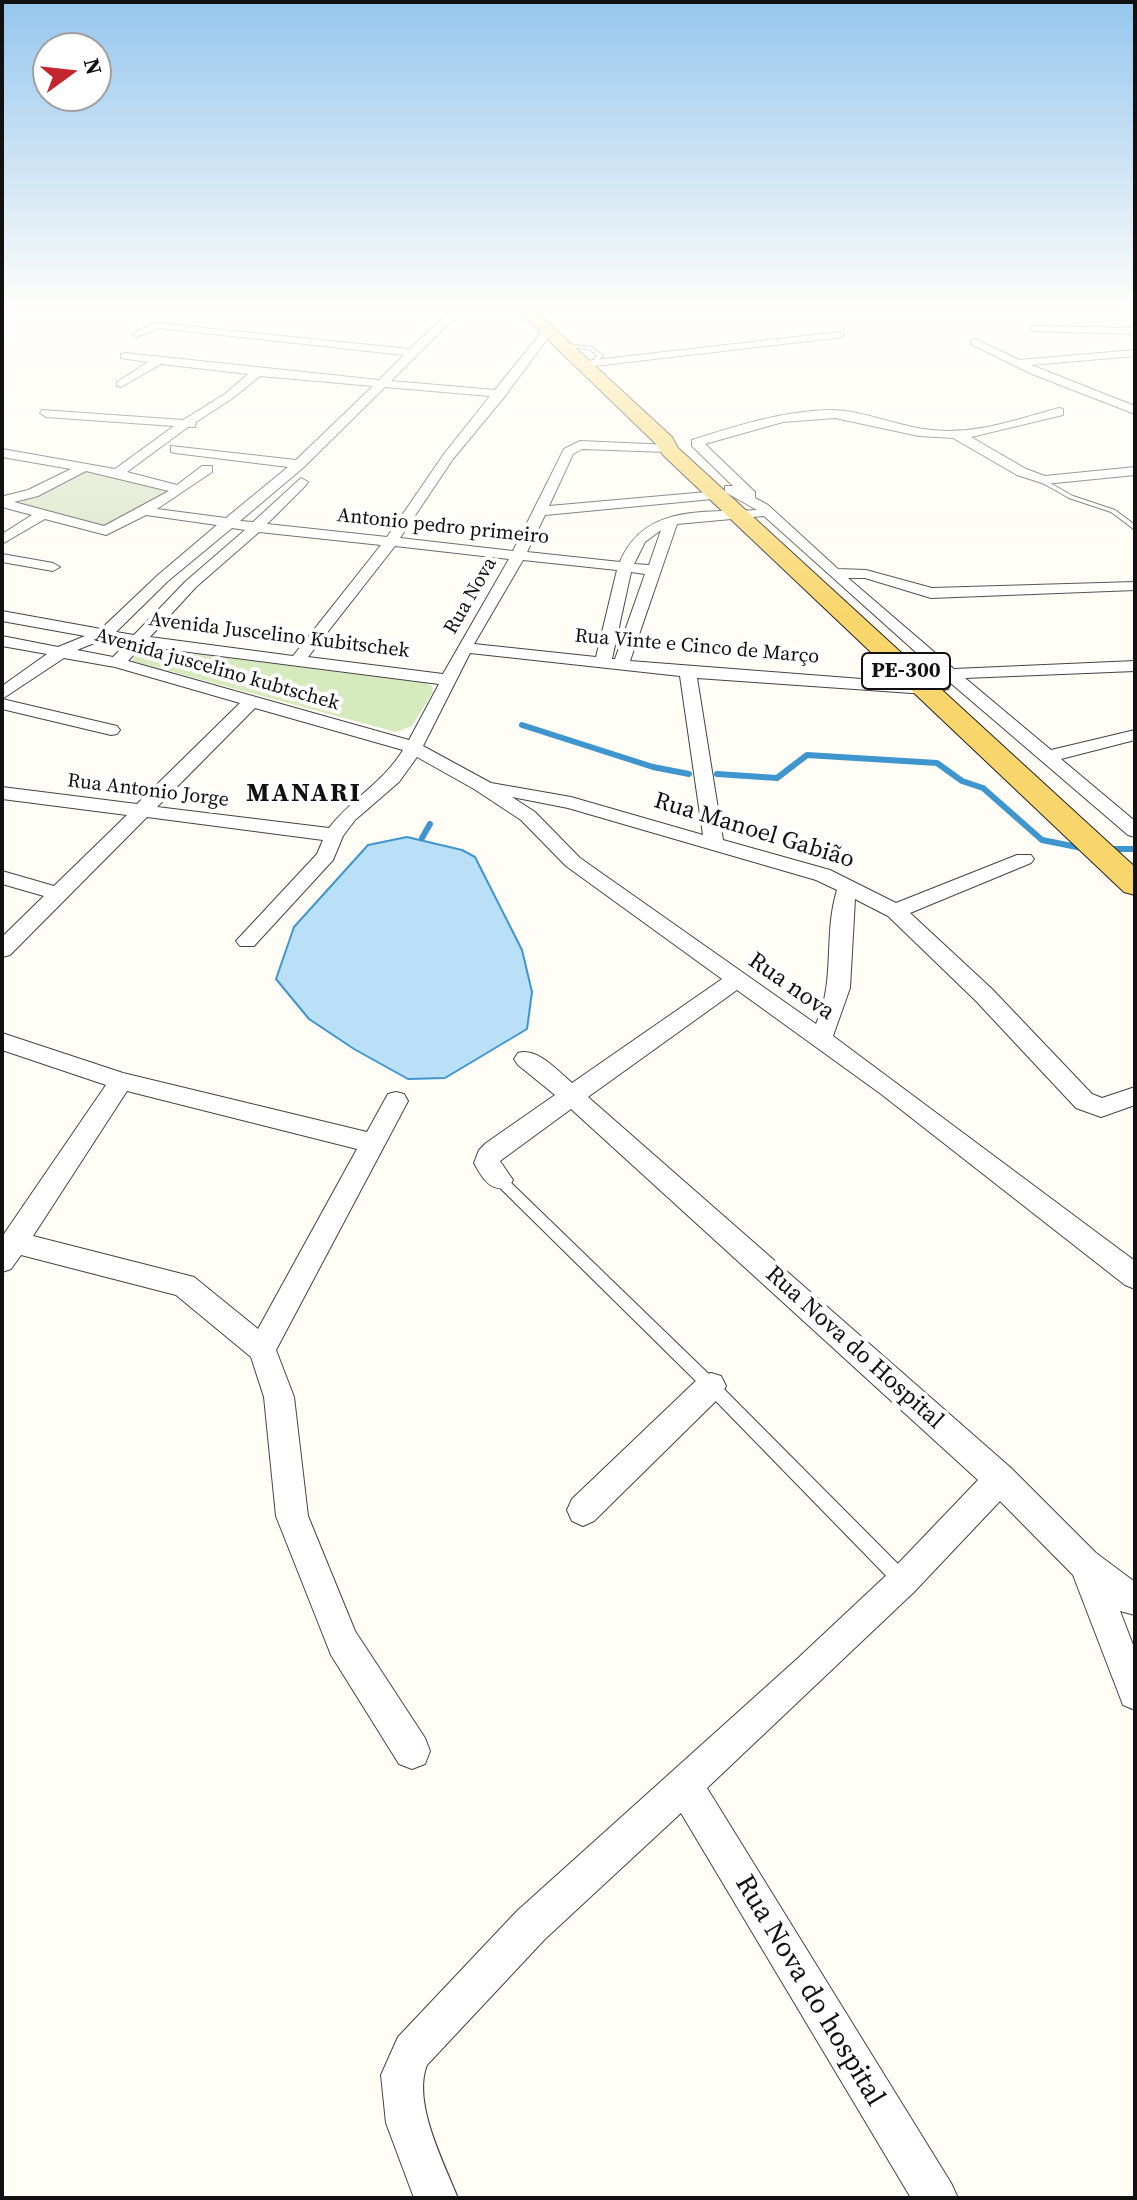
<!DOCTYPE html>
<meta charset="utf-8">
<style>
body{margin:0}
#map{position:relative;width:1137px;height:2200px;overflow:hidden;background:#fffdf5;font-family:"Source Serif 4",serif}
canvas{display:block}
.frame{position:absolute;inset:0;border:4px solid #111;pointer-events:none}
.north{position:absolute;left:32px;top:32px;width:80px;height:80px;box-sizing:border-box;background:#fff;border:2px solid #a0a0a0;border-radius:50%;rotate:75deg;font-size:22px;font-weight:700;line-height:32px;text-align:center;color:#111}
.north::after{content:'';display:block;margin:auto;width:28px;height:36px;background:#c4262e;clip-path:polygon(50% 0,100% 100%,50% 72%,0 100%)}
</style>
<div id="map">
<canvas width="1137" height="2200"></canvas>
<div class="frame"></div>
<div class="north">N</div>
</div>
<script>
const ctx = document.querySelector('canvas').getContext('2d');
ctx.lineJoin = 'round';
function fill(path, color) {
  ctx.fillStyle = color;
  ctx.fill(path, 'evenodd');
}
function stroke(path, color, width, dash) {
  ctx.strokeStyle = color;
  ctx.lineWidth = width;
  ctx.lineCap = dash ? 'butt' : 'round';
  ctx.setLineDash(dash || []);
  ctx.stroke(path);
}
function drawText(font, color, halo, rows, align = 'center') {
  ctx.font = font + ' "Source Serif 4",serif';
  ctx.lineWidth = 8;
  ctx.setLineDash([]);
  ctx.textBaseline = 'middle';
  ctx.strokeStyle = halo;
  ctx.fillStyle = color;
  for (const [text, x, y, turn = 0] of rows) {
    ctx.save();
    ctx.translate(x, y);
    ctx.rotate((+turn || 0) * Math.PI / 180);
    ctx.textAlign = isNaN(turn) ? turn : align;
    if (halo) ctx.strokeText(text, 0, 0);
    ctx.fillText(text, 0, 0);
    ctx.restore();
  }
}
const green = new Path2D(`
 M148,648l277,35 7,3 1,6 -21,34 -16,6 -264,-71 5,-8z`);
const cemetery = new Path2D(`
 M83,471h13l73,21 -33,20 -37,15 -79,-23 1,-3z`);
const water = new Path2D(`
 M407,837l55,13 13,7 47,93 10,42 -5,37 -82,49 -37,1 -54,-30 -45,-30 -33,-40 18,-52 74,-82z`);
const stream = new Path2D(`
 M522,725l131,42 36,7
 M717,774l60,4 30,-23 130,8 25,18 21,7 59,52 45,9
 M422,838l8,-14
 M1105,849h30`);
const service = new Path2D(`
 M566,344l26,3 11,9 -9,8h-4l7,-8 -8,-7 -25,-2z
 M1037,478h4l32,18 42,14 20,15v5l-24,-18 -42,-14 -32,-18z
 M500,1175l4,1 212,205 193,194 2,6 -2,6 -6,2 -6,-2 -191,-196 -210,-207 -2,-4 2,-4z`);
const minor = new Path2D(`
 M453,308h11l-73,73 104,9 49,-61 9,2 -48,65 -52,63 -53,79 113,13 51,-102 16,-8 91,4v6l-4,1 -85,-3 -9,5 -24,52 169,-15 5,1v6l-178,17 -18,37 93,10c24,-58 84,-49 137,-52l-32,-18v-6h8l-41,-40v-6c44,-14 90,-29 138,-30 35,0 67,17 102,20 44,5 86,-11 127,-22l4,1v6l-92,22 55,32 19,7 90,-9v8l-90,9 -28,-9 -64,-37 -34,-2 -84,-18 -52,4 -78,22 50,48v6l13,7 70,64 28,1 66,18 203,-6v8l-204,8 -66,-20h-17l106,91 181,-8v10l-170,7 86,72 84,-20v10l-74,19 74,62v16l-7,-2 -182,-156 -7,-2 -1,-5 -174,-156 -87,8 -47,137 296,23 22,-3 2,4 -2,4 -22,5 -229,-16 26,162 107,30 66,33 121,-48h14l3,4 -3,4 -121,50 82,76 100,105 10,4 33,-11v18l-34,12 -25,-9 -100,-107 -88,-85 -33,-17 -5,89 -17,48 302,225v28l-10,-4 -244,-191 -144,-104 -149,107 423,371 85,85 39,29v33l-15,-4 15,39v60l-12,-5 -50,-130 -73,-74 -86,91 -207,196 244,395 7,15h-47l-230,-385 -136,126 -118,126c-15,37 17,98 31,133h-44l-28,-75 -5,-48 17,-38 119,-126 280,-252 95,-89 86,-90 -407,-371 -71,52 13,19 -4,7c-18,6 -27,-9 -35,-24l5,-13 7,-7 69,-48 -37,-30 -4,-6 4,-6c19,-6 40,18 54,30l150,-104 -156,-113 -45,-46 -47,-31 -57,-32 -18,25 -44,38 -12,16 -10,24 -79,86h-14l-4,-5 81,-87 6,-14 -176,-23 -137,138 -8,2v-20l42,-41 -42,-12v-13l52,15 73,-71 -125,-16v-12l135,17 103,-101 -125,-36 -51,-9 -62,41 115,27 3,4 -3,4 -6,1 -109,-26v-23l45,-32 -45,-8v-10l56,11 27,-11 -83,-15v-10l99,18 57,-54 59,-50 -71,-10 -40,20 -61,-16 -43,25v-10l30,-19 -30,-8 2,-11 24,-6 43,-21 -69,-12v-8l113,20 59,-43 -128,-9 -6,-4 2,-3 141,10 42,-26 23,-20 -87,-10 -40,23 -4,-1v-4l31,-20 -27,-4v-4l4,-1 254,27 25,-25 -245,-27 -22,9 -5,-3 22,-11 256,26zM260,376l113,10 -77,74 -125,-14v6l4,1 113,14 -62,51 -69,-9 55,-37v-6h-10l-25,19 -50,-13 61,-45h7l1,-5 37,-24zM385,387l105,9 -46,58 -57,83 -120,-13 39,-39 2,-3 -7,-4 -48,44 -13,-1 64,-54zM86,471l83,20 -65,35 -90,-24 24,-6zM232,528l13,2 -59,51 -52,54 -18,-3 52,-51zM661,530l-12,35 -15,-1 11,-22zM259,532l122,13 -88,111 -143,-19 46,-50zM395,546l114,13 -66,115 -135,-17zM523,560l94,10 -21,87 -122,-13zM631,572l14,2 -30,85h-3zM104,639l23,4 -14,14 -36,-7zM142,646l297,38 -30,56 -281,-79zM470,653l210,23 23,159 -132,-38 -80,-14 -68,-37zM255,708l148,42c-19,32 -52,49 -74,78l-172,-21zM512,797l56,11 248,72 21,10c-14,45 -1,91 -21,134l-236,-166 -45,-46z
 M1035,326l100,2v6l-104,-3v-4z
 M839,332l4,1v4l-257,30 -6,-3 6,-3z
 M975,339l44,21 116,-10v6l-104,9 104,41v8l-103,-40 -61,-30v-4z
 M2,554l51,9 7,4 -7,4 -51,-9z
 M2,1033l121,40 244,59 21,-38 8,-2 8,2 4,7 -132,249 18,47 14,119 47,115 70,107 5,13 -5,13 -13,5 -13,-5 -68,-109 -55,-139 -12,-119 -13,-40 -75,-62 -155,-40 -10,14 -9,3 2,-38 102,-149 -104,-35zM127,1091l230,58 -99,180 -64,-52 -161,-41z
 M711,1373l10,3 5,10 -5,10 -127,125 -11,5 -11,-5 -5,-11 5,-11 129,-123z`);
const primary = new Path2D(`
 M515,308h17l140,129 6,11 457,419v28l-11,-3 -461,-437 -7,-11z`);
const farStreetnames = [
 ["Antonio pedro primeiro",443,527,6],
 ["Rua Nova",471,596,-60],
 ["Avenida Juscelino Kubitschek",279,636,7],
 ["Rua Vinte e Cinco de Março",697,647,5],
 ["Avenida juscelino kubtschek",217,670,16],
 ["Rua Antonio Jorge",148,791,7]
];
const shields = [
 [906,671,88]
];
const shieldNames = [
 ["PE-300",906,671]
];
const streetNames = [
 ["Rua Manoel Gabião",754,831,17],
 ["Rua nova",791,987,35],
 ["Rua Nova do Hospital",854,1348,42]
];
const farDistrictnames = [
 ["MANARI",304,794]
];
const nearStreetnames = [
 ["Rua Nova do hospital",809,1991,59]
];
fill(green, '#d5ebbd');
fill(cemetery, '#d9e3c4');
fill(water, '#b9e0f7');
stroke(water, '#3f96cf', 2);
stroke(stream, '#3f96cf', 6);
stroke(service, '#444', 2);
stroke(minor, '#444', 2);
stroke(primary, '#222', 2);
fill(service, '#fff');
fill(minor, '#fff');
fill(primary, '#f9d66b');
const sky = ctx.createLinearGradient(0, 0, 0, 616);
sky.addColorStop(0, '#95c6ee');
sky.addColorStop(0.5, '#fffefa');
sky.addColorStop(1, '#fffefa00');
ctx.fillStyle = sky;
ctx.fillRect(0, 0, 1137, 616);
drawText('20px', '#111', '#fff', farStreetnames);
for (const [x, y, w] of shields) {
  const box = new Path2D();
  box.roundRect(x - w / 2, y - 18, w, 36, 6);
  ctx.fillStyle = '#fff';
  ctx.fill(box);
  stroke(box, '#111', 2);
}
drawText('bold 22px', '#111', null, shieldNames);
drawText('24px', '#111', '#fff', streetNames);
ctx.letterSpacing = '2px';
drawText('bold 26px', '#111', '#fff', farDistrictnames);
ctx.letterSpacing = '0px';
drawText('28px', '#111', '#fff', nearStreetnames);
</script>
